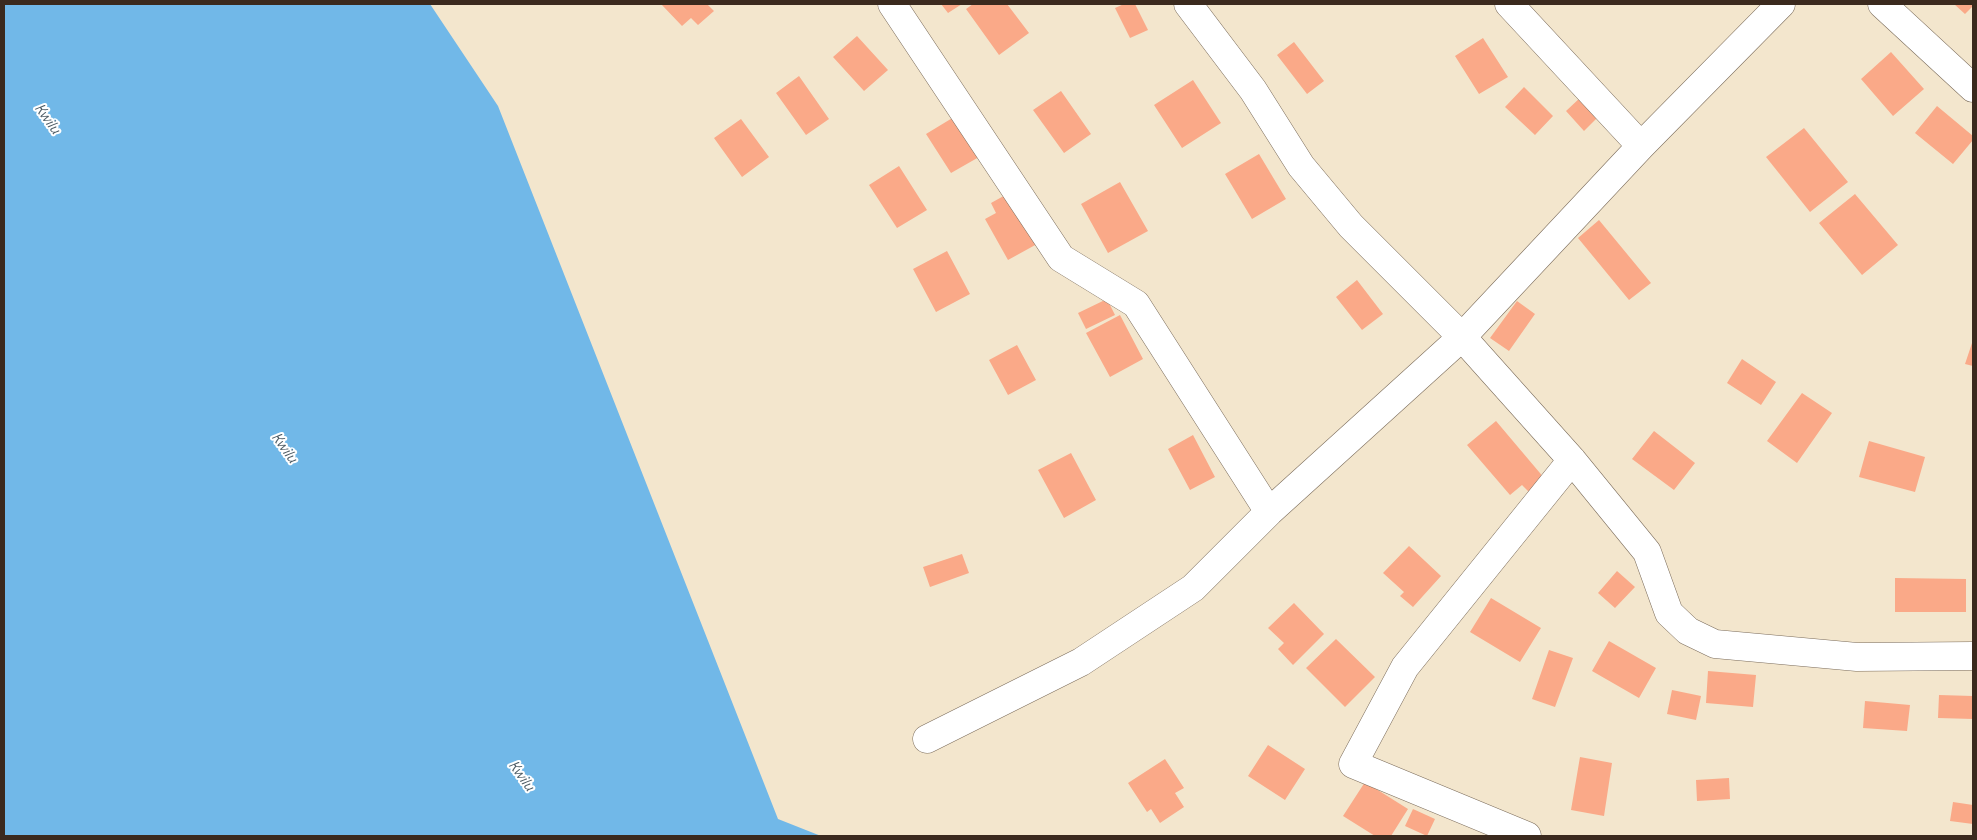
<!DOCTYPE html>
<style>
body{margin:0}
#map{position:relative;width:1977px;height:840px;overflow:hidden;background:#f3e6cd;font-family:Delius,sans-serif}
canvas{display:block}
.frame{position:absolute;inset:0;border:5px solid #3b2a1e;pointer-events:none}
</style>
<div id="map">
<canvas width="1977" height="840"></canvas>
<div class="frame"></div>
</div>
<script>
const ctx = document.querySelector('canvas').getContext('2d');
ctx.lineJoin = 'round';
function fill(path, color) {
  ctx.fillStyle = color;
  ctx.fill(path, 'evenodd');
}
function stroke(path, color, width, dash) {
  ctx.strokeStyle = color;
  ctx.lineWidth = width;
  ctx.lineCap = dash ? 'butt' : 'round';
  ctx.setLineDash(dash || []);
  ctx.stroke(path);
}
function drawText(font, color, halo, rows, align = 'center') {
  ctx.font = font + ' Delius,sans-serif';
  ctx.lineWidth = 4;
  ctx.setLineDash([]);
  ctx.textBaseline = 'middle';
  ctx.strokeStyle = halo;
  ctx.fillStyle = color;
  for (const [text, x, y, turn = 0] of rows) {
    ctx.save();
    ctx.translate(x, y);
    ctx.rotate((+turn || 0) * Math.PI / 180);
    ctx.textAlign = isNaN(turn) ? turn : align;
    if (halo) ctx.strokeText(text, 0, 0);
    ctx.fillText(text, 0, 0);
    ctx.restore();
  }
}
const water = new Path2D(`
 M4,4h426l68,102 280,713 43,17h-817z`);
const building = new Path2D(`
 M661,4h46l7,7 -16,14 -7,-7 -9,8z
 M941,4h21l-14,9z
 M973,4h34l22,29 -30,22 -33,-46z
 M1124,4h11l13,26 -18,8 -15,-30z
 M1954,4h19v2l-8,8z
 M857,36l31,34 -24,21 -31,-34z
 M1483,38l25,39 -29,17 -24,-38z
 M1294,42l30,39 -17,13 -30,-39z
 M1891,52l33,37 -31,27 -32,-37z
 M799,76l30,43 -23,16 -30,-42z
 M1193,80l28,43 -39,25 -28,-43z
 M1524,87l29,29 -18,19 -30,-28z
 M1061,91l30,43 -27,19 -31,-43z
 M1582,96l18,19 -16,16 -18,-20z
 M1937,106l36,30v4l-20,24 -38,-31z
 M954,117l25,40 -28,16 -25,-39z
 M741,119l28,38 -27,20 -28,-39z
 M1804,128l44,54 -38,30 -44,-55z
 M1259,154l27,45 -34,20 -27,-45z
 M899,166l28,44 -30,18 -28,-43z
 M1120,182l28,49 -40,22 -27,-49z
 M1009,193l28,51 -29,16 -23,-41 11,-6 -5,-10z
 M1855,194l43,51 -36,30 -43,-52z
 M1599,220l52,63 -22,17 -51,-62z
 M947,251l23,43 -34,18 -23,-43z
 M1357,280l26,34 -21,16 -26,-33z
 M1107,299l8,16 -29,14 -8,-16z
 M1517,301l18,13 -26,37 -19,-13z
 M1120,315l23,44 -33,18 -24,-44z
 M1973,340v26l-8,-2z
 M1017,345l19,35 -28,15 -19,-35z
 M1742,359l34,23 -15,23 -34,-22z
 M1802,393l30,20 -35,50 -30,-22z
 M1496,421l49,58 -16,13 -7,-7 -12,10 -43,-50z
 M1654,431l41,32 -21,27 -42,-31z
 M1193,435l22,42 -25,13 -22,-41z
 M1869,441l56,16 -10,35 -56,-15z
 M1071,453l25,47 -32,18 -26,-48z
 M1409,546l32,30 -28,31 -13,-11 4,-4 -21,-19z
 M962,554l7,19 -39,14 -7,-20z
 M1617,571l18,16 -20,21 -17,-15z
 M1895,578l71,1v33h-71z
 M1491,598l50,30 -21,34 -50,-30z
 M1294,603l30,31 -31,31 -15,-16 6,-6 -16,-15z
 M1336,639l39,38 -30,30 -39,-39z
 M1609,641l47,27 -17,30 -47,-27z
 M1549,650l24,8 -18,49 -23,-8z
 M1708,671l48,4 -3,32 -47,-4z
 M1672,690l29,6 -5,24 -29,-6z
 M1939,695l34,1v23l-35,-1z
 M1865,701l45,4 -3,26 -44,-3z
 M1268,745l37,24 -20,31 -37,-24z
 M1580,757l32,6 -8,53 -33,-6z
 M1165,759l19,29 -9,5 9,14 -24,16 -9,-14 -4,3 -19,-29z
 M1729,778l1,21 -33,2 -1,-21z
 M1365,782l43,27 -17,27h-16l-32,-20z
 M1953,802l20,3v19l-23,-3z
 M1413,809l22,10 -8,17 -22,-10z`);
const street = new Path2D(`
 M892,4l169,254 75,46 133,208
 M1188,4l65,86 48,76 50,60 111,111 110,123 75,92 22,61 19,18 27,13 142,13 116,-1
 M1509,4l132,142
 M1882,4l91,84
 M927,739l154,-77 112,-74 76,-76 193,-175 179,-191 140,-142
 M1527,836l-174,-72 52,-97 167,-207`);
const waterNames = [
 ["Kwilu",47,119,54],
 ["Kwilu",284,448,54],
 ["Kwilu",521,776,54]
];
fill(water, '#71b8e8');
fill(building, '#faa988');
stroke(street, '#7b6c5b', 29);
stroke(street, '#fff', 28);
drawText('italic 14px', '#4e5c65', '#fff', waterNames);
</script>
